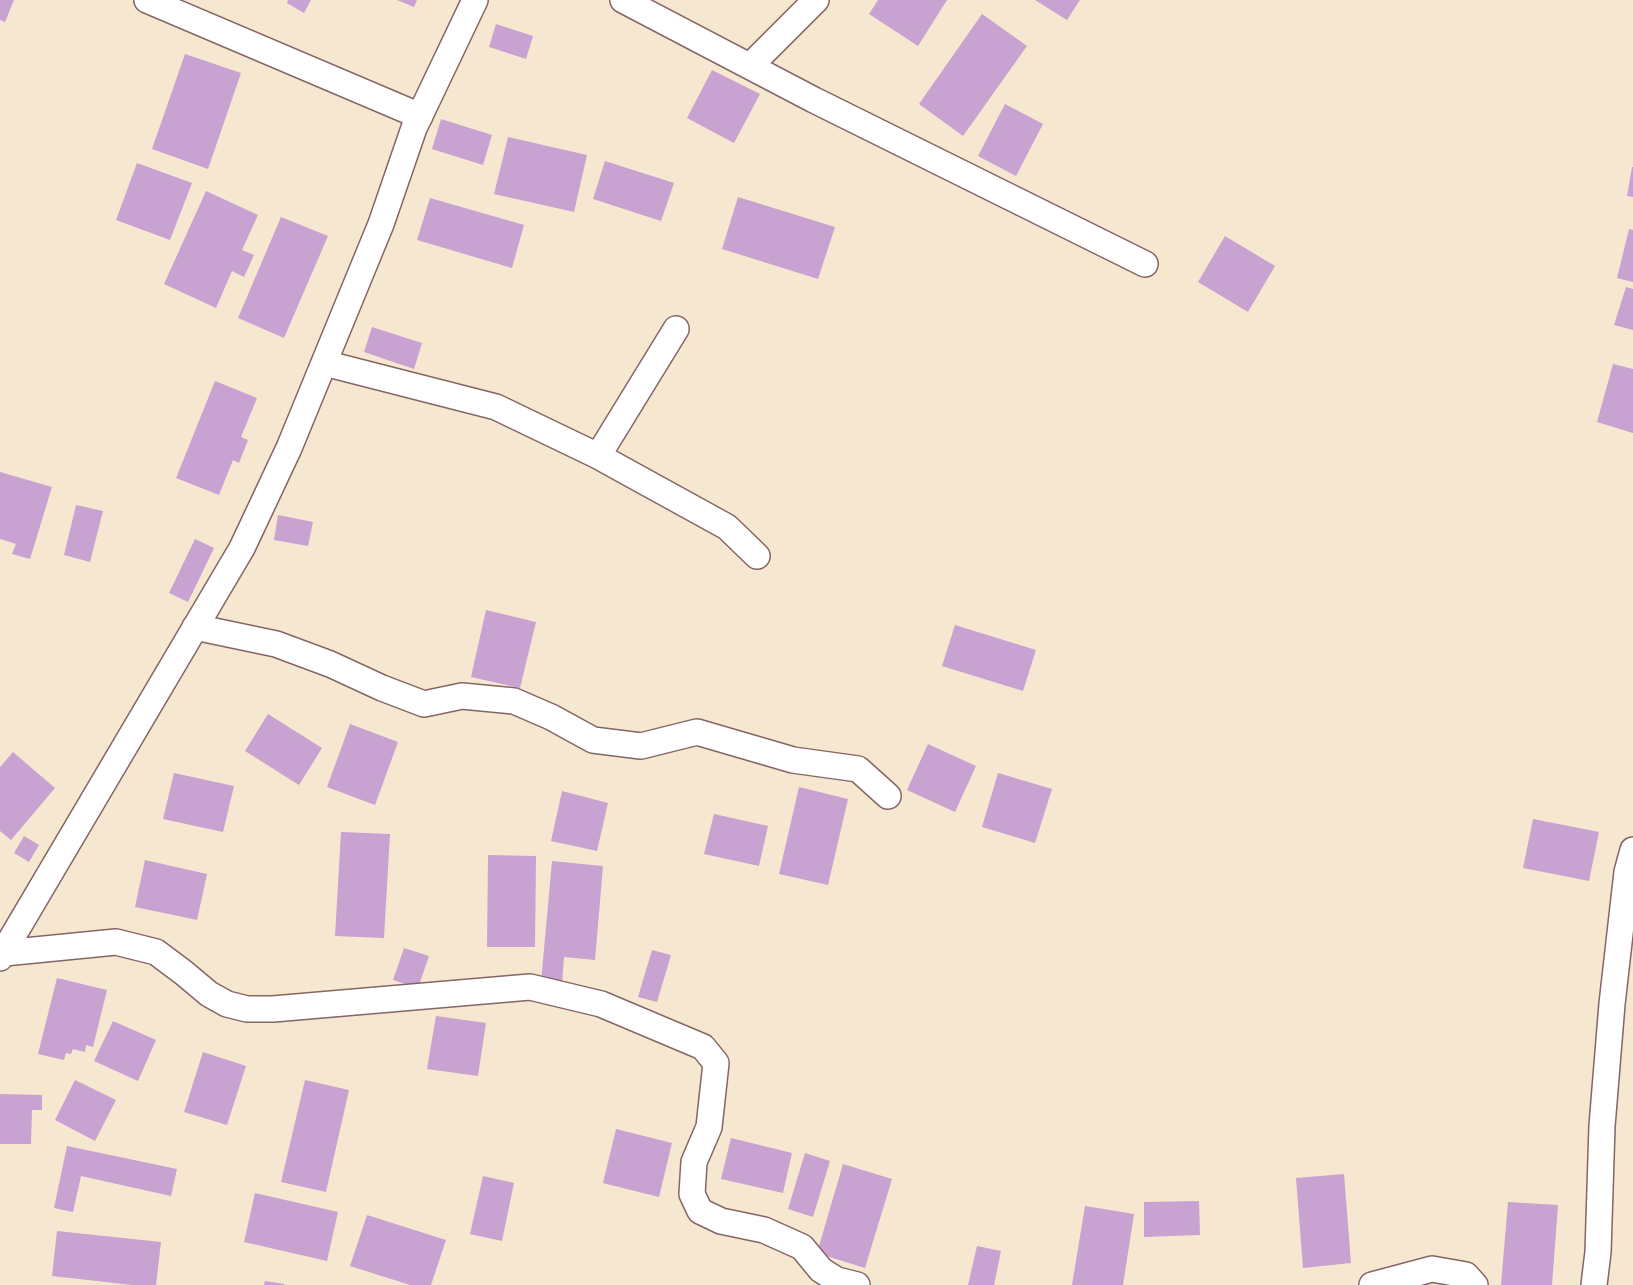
<!DOCTYPE html>
<style>
body{margin:0}
canvas{display:block;background:#f6e7d1}
</style>
<canvas width="1633" height="1285"></canvas>
<script>
const ctx = document.querySelector('canvas').getContext('2d');
ctx.lineJoin = 'round';
function fill(path, color) {
  ctx.fillStyle = color;
  ctx.fill(path, 'evenodd');
}
function stroke(path, color, width, dash) {
  ctx.strokeStyle = color;
  ctx.lineWidth = width;
  ctx.lineCap = dash ? 'butt' : 'round';
  ctx.setLineDash(dash || []);
  ctx.stroke(path);
}
const building = new Path2D(`
 M0,0h14l-9,22 -5,-2z
 M288,0h23l-7,13 -17,-10z
 M397,0h20l-3,7z
 M878,0h69l-29,46 -49,-32z
 M1035,0h45l-13,20z
 M982,14l45,32 -64,90 -44,-32z
 M496,24l37,12 -7,23 -37,-12z
 M185,54l56,19 -33,96 -56,-20z
 M712,70l48,24 -26,49 -47,-25z
 M1005,104l38,20 -27,52 -38,-20z
 M441,119l51,16 -9,30 -51,-16z
 M508,137l79,18 -13,57 -80,-18z
 M605,161l69,22 -13,38 -68,-22z
 M137,163l55,20 -22,57 -54,-20z
 M1632,167h1v30l-6,-1z
 M206,191l52,24 -16,35 12,5 -10,22 -12,-6 -16,37 -52,-24z
 M738,197l97,30 -17,52 -96,-30z
 M430,198l94,27 -12,43 -95,-28z
 M281,217l47,19 -44,102 -46,-20z
 M1629,229l4,1v52l-16,-4z
 M1225,236l50,30 -27,46 -50,-30z
 M1626,287l7,2v41l-19,-5z
 M372,327l50,16 -8,26 -50,-17z
 M1613,364l20,5v64l-36,-11z
 M215,381l42,17 -16,39 7,3 -9,23 -6,-3 -14,35 -43,-17z
 M0,472l52,15 -22,72 -18,-5 4,-10 -16,-5z
 M76,505l27,6 -13,51 -26,-7z
 M278,515l35,7 -5,24 -34,-6z
 M195,539l19,9 -26,54 -19,-9z
 M486,610l50,12 -16,66 -49,-11z
 M955,625l81,25 -13,41 -81,-25z
 M268,714l54,34 -23,37 -54,-34z
 M350,724l48,18 -23,63 -48,-18z
 M928,744l48,22 -21,46 -48,-22z
 M13,752l42,36 -44,52 -11,-9v-64z
 M174,773l60,13 -11,46 -60,-13z
 M998,773l54,16 -17,54 -53,-16z
 M799,787l49,12 -20,86 -49,-11z
 M562,791l46,12 -11,48 -46,-10z
 M714,814l54,12 -9,40 -55,-12z
 M1533,819l66,13 -10,49 -66,-13z
 M341,832l49,2 -6,104 -49,-2z
 M24,836l15,9 -10,17 -15,-9z
 M488,855l48,1 -1,91h-48z
 M145,860l62,14 -10,46 -62,-13z
 M552,861l51,5 -8,94 -31,-3 -2,27 -21,-2z
 M404,948l25,8 -11,32 -25,-8z
 M652,950l19,5 -14,47 -19,-5z
 M57,978l50,12 -14,57 -7,-2 -1,7 -12,-3 -2,5 -5,-1 -2,7 -26,-6z
 M436,1016l50,7 -8,53 -51,-7z
 M113,1021l43,19 -18,41 -44,-20z
 M203,1052l43,14 -19,59 -43,-13z
 M75,1080l41,20 -21,41 -40,-21z
 M305,1080l44,10 -23,102 -45,-10z
 M0,1094l42,1v15h-10l-1,34h-31z
 M616,1129l56,14 -13,54 -56,-14z
 M731,1138l61,15 -9,40 -62,-14z
 M67,1146l110,23 -6,27 -90,-20 -8,36 -19,-4z
 M805,1153l25,8 -17,56 -25,-8z
 M843,1164l49,15 -27,89 -48,-15z
 M1344,1174l7,89 -48,5 -7,-90z
 M483,1176l31,7 -12,58 -32,-7z
 M255,1193l83,19 -11,49 -83,-19z
 M1199,1201l1,34 -56,2v-35z
 M1508,1202l50,3 -6,80h-51z
 M1085,1206l49,8 -11,71h-51z
 M367,1215l79,25 -15,45h-21l-60,-19z
 M57,1231l104,11 -5,43h-24l-80,-9z
 M977,1246l24,5 -7,34h-26z
 M265,1281l19,3v1h-20z`);
const minor = new Path2D(`
 M147,0l273,116
 M623,0l191,100 331,164
 M750,66l66,-66
 M324,363l172,44 102,49 129,71 30,29
 M598,456l78,-127
 M195,627l81,17 54,20 52,24 42,16 38,-8 52,5 37,16 42,23 48,6 56,-14 96,28 65,9 30,27
 M4,953l112,-11 40,10 28,21 25,21 18,10 20,5h26l257,-22 71,17 102,43 13,16 -7,64 -15,35 -2,32 8,17 21,10 43,9 38,17 19,23 16,10 20,5
 M0,958l242,-410 47,-100 92,-224 33,-96 61,-128
 M1372,1285l60,-16 34,6 9,10
 M1594,1285l4,-33 4,-126 10,-122 15,-132 6,-22`);
fill(building, '#c8a2d1');
stroke(minor, '#866565', 28);
stroke(minor, '#fff', 25);
</script>
